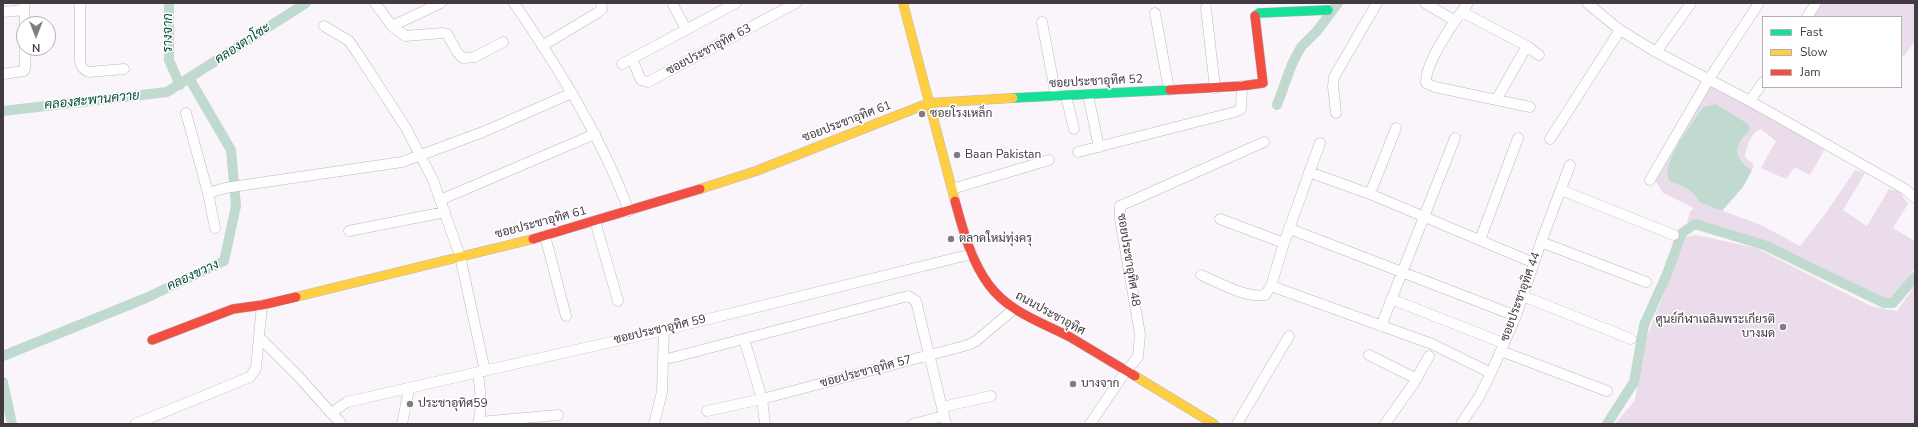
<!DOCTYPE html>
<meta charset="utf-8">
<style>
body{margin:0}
#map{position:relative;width:1918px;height:427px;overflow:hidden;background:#faf5fa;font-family:"Nunito Sans",sans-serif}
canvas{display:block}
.frame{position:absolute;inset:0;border:4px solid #433943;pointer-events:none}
.legend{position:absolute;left:1762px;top:16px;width:140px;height:72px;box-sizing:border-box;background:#fff;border:1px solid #b4b0b4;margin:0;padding:5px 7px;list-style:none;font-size:12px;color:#433943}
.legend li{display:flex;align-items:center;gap:8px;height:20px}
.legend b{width:20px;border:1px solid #b4b0b4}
.north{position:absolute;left:16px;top:16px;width:40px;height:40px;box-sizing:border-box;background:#fff;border:1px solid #b4b0b4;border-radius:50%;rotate:180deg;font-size:11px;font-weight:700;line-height:16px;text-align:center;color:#433943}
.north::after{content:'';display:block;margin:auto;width:14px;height:18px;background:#837b83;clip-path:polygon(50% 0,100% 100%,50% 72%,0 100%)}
</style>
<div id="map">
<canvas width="1918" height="427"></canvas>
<div class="frame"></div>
<ul class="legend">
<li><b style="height:5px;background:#16e098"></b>Fast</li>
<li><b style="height:5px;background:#ffcf43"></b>Slow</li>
<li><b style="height:5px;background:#f24e42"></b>Jam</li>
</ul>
<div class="north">N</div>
</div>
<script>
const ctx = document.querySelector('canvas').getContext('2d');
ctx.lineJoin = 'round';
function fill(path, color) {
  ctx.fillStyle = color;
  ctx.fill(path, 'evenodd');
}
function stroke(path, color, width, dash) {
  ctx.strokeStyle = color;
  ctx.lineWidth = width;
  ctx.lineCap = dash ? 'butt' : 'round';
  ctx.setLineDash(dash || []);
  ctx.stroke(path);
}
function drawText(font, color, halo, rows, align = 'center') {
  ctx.font = font + ' "Nunito Sans",Sarabun,sans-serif';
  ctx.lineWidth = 3;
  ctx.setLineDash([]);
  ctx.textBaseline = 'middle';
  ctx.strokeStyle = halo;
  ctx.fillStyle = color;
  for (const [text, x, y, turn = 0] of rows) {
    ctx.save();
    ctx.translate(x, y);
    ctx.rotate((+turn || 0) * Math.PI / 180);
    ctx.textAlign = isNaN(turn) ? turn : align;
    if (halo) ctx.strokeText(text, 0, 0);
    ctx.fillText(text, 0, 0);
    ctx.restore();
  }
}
const green = new Path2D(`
 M1814,3h101v38l-11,15 -3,-2v-37h-97z
 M1714,85l111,64 -15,26 -15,-8 -9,12 -25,-11 15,-27 -15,-12c-11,4 -14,17 -16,28l9,8 -2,5c-9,-5 -13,-11 -15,-21l4,-9 9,-10c-7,-16 -35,-16 -50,-19 -10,16 -40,52 -31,70 12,5 24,8 30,21l62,23 39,21 26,-33 29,-43 10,3 -22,37 24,16 22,-37 11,3 8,12 -15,24 22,13v27l-23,32h-5l-10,-4 -98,-48 -76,-26h-16l3,-10 4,-4 -31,-15 -8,-13 53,-93z
 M1696,235l60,13 117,59 24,4 18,-26v139h-300l20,-24 9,-56 42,-107z`);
const water = new Path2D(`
 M1716,104l32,20 2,6 -9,10 -4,10c2,9 6,15 15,20l-9,17 -21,24 -23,-9c-6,-13 -18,-16 -30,-21 -9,-18 21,-54 31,-70l4,-4z`);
const canal = new Path2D(`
 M169,3v57l11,25
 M1277,105l15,-41 9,-17 16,-16 21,-28
 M3,111l164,-19 139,-89
 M3,356l143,-58 78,-37 12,-55 -5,-56 -42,-72
 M3,382l9,42
 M1607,424l27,-42 10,-57 23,-51 15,-41 13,-9 69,21 120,58h9l22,-26`);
const street = new Path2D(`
 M24,3l1,21
 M80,3v58c1,6 3,9 9,11l35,-3
 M375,3l17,23 13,10 38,-3 4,1 10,18 6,6 12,-1 28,-15
 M514,3c45,66 87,133 115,208
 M672,3l14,26
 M1425,3l30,18
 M1468,3c-12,16 -43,59 -42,80l9,4 95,20
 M1587,3l33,27 36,22 94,49 155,88 10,9
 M1206,8l9,80
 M3,12l21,-2
 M1462,12l65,34 12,9
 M1155,13l14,77
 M1807,17l9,-14
 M1042,22l14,74
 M324,26l25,15 9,13 48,74 27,52 27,76 25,115
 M392,26l49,-23
 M542,46l55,-33 5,-4 -1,-6
 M1656,52l35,-49
 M632,59l9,21 7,2 148,-79
 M622,64l114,-61
 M3,74l21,-3 1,-3v-20
 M1088,95l11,52
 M1066,96l8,33
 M1496,100l31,-54
 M1750,101l13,-19
 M186,113l22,80 7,35
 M1336,113l-3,-26 1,-10 43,-74
 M1550,139l70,-109
 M1078,152l157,-40 6,-3 1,-23
 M1309,172l61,22 164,69
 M1650,180l59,-101 50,-76
 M952,189l97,-29
 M1561,190l113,45
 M208,193l17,-5 40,-6 137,-20 81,-30 89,-39
 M1370,194l26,-66
 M440,200l155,-66
 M1220,219l64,24
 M595,221l23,80
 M1290,229l226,87
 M349,231l96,-19
 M545,236l21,80
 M1480,240l38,-102
 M1541,242l105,40
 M1201,275c19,8 44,23 64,20l6,-9 13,-43 36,-100
 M1271,286l161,58 59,29
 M1523,296l108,43
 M1391,299l112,44
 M1381,326l74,-188
 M260,338l39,39 32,36 16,-11 317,-72 308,-76
 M744,339l18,60 3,25
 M1501,351l106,40
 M1369,355l48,24
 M671,358l237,-62 8,5 30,123
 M478,373c2,17 5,33 0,51
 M942,407l49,-11
 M707,411l55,-12 206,-54 8,-4 38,-32
 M331,413l9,9
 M479,422l79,-7
 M135,424l115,-47 6,-9 6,-63
 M402,424l7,-35
 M654,424l8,-32 2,-62
 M913,424l31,-8
 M1090,424l36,-53 12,-14 2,-23 -20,-115v-13l144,-64
 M1237,424l52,-88
 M1385,424l29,-41 15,-27
 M1461,424l18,-27 12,-24 25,-57 25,-74 29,-77`);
const fast = new Path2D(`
 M1255,16l4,-3 69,-3
 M1013,98l157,-8`);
const slow = new Path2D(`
 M903,3l52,198
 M700,189l56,-18 173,-68 84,-5
 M296,297l237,-58
 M1135,376l79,48`);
const jam = new Path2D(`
 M1170,90l72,-4 21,-3 -8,-67
 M955,201c8,29 16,60 34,84 20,27 52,37 81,52 22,13 43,26 65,39
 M533,239l167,-50
 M152,340l81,-31 29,-4 34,-8`);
const markers = [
 [922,114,4,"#837b83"],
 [957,155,4,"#837b83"],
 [951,239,4,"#837b83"],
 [1783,327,4,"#837b83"],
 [1073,384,4,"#837b83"],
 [410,404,4,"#837b83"]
];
const streetNames = [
 ["ซอยประชาอุทิศ 63",709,50,-28],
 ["ซอยประชาอุทิศ 52",1096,82,-3],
 ["ซอยประชาอุทิศ 61",847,122,-21],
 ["ซอยประชาอุทิศ 61",541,223,-15],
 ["ซอยประชาอุทิศ 48",1128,260,81],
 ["ซอยประชาอุทิศ 44",1521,297,-70],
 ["ถนนประชาอุทิศ",1050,314,29],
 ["ซอยประชาอุทิศ 59",660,330,-13],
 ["ซอยประชาอุทิศ 57",866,372,-15]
];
const poiNames = [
 ["ซอยโรงเหล็ก",930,114],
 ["Baan Pakistan",965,155],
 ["ตลาดใหม่ทุ่งครุ",959,239],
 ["ศูนย์กีฬาเฉลิมพระเกียรติ",1775,320,"right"],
 ["บางมด",1775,334,"right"],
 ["บางจาก",1081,384],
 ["ประชาอุทิศ59",418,404]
];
const waterNames = [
 ["รางจาก",169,33,-90],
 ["คลองตาโซะ",243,44,-33],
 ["คลองสะพานควาย",92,101,-6],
 ["คลองขวาง",193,276,-25]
];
fill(green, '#ebdcec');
fill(water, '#c1dacf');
stroke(canal, '#c1dacf', 10);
stroke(street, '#beb7be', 11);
stroke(fast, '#beb7be', 10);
stroke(slow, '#beb7be', 10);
stroke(jam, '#beb7be', 10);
stroke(street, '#fefefe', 10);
stroke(fast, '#16e098', 9);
stroke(slow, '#ffcf43', 9);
stroke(jam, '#f24e42', 9);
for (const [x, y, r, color] of markers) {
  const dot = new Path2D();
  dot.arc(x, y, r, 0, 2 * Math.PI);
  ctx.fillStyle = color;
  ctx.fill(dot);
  stroke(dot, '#fff', 1.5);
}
drawText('12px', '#433943', '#fff', streetNames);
drawText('12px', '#433943', '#fff', poiNames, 'left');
drawText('italic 13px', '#024e37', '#fff', waterNames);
</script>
